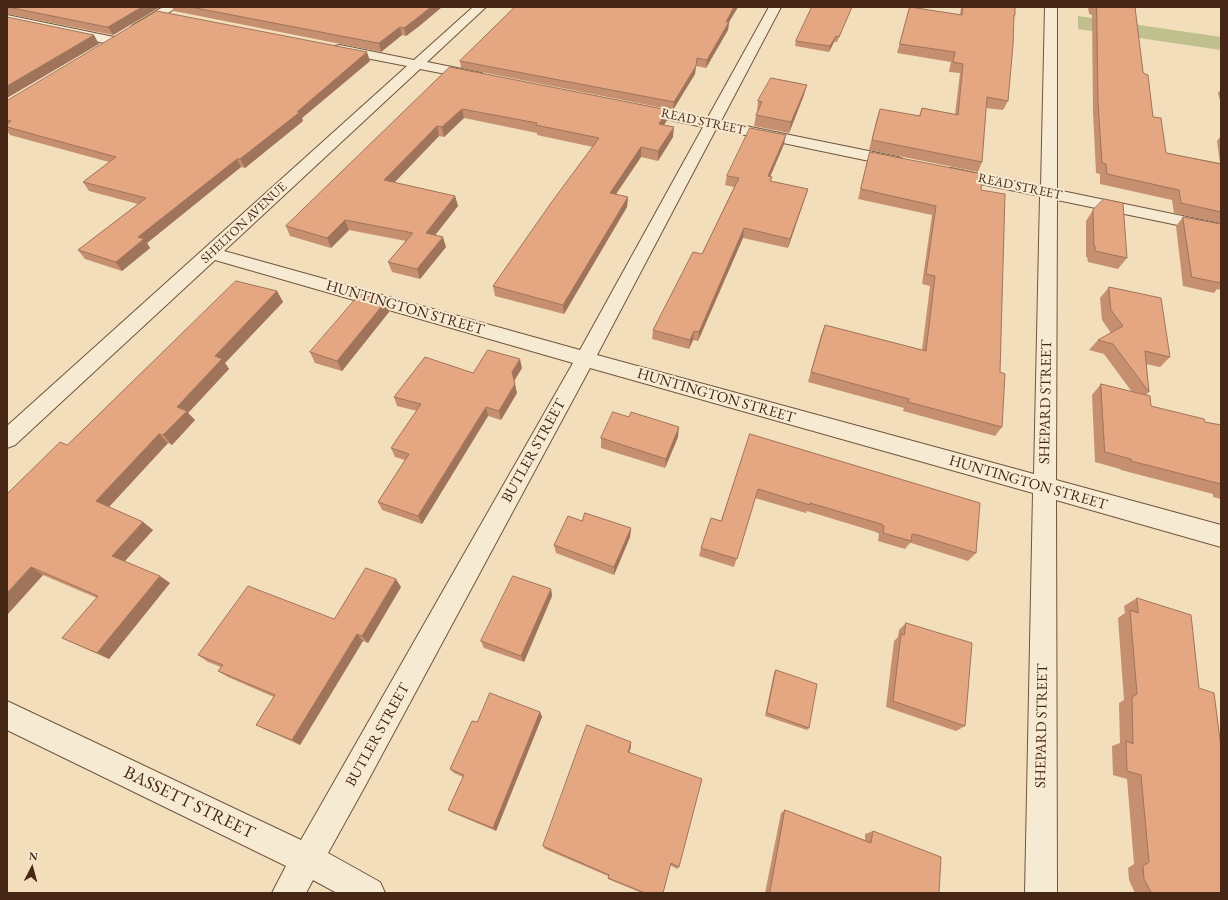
<!DOCTYPE html>
<style>
body{margin:0}
#map{position:relative;width:1228px;height:900px;overflow:hidden;background:#f2debb;font-family:"EB Garamond",serif}
canvas{display:block}
.frame{position:absolute;inset:0;border:8px solid #462715;pointer-events:none}
.north{position:absolute;left:12px;top:848px;width:40px;height:40px;-webkit-text-stroke:3px #f7ead3;paint-order:stroke;rotate:6deg;font-size:11px;font-weight:700;line-height:16px;text-align:center;color:#462715}
.north::after{content:'';display:block;margin:auto;width:14px;height:18px;background:#462715;clip-path:polygon(50% 0,100% 100%,50% 72%,0 100%)}
</style>
<div id="map">
<canvas width="1228" height="900"></canvas>
<div class="frame"></div>
<div class="north">N</div>
</div>
<script>
const ctx = document.querySelector('canvas').getContext('2d');
ctx.lineJoin = 'round';
function fill(path, color) {
  ctx.fillStyle = color;
  ctx.fill(path, 'evenodd');
}
function stroke(path, color, width, dash) {
  ctx.strokeStyle = color;
  ctx.lineWidth = width;
  ctx.lineCap = dash ? 'butt' : 'round';
  ctx.setLineDash(dash || []);
  ctx.stroke(path);
}
function drawText(font, color, halo, rows, align = 'center') {
  ctx.font = font + ' "EB Garamond",serif';
  ctx.lineWidth = 4;
  ctx.setLineDash([]);
  ctx.textBaseline = 'middle';
  ctx.strokeStyle = halo;
  ctx.fillStyle = color;
  for (const [text, x, y, turn = 0] of rows) {
    ctx.save();
    ctx.translate(x, y);
    ctx.rotate((+turn || 0) * Math.PI / 180);
    ctx.textAlign = isNaN(turn) ? turn : align;
    if (halo) ctx.strokeText(text, 0, 0);
    ctx.fillText(text, 0, 0);
    ctx.restore();
  }
}
const green = new Path2D(`
 M1078,16l143,21v13l-143,-21z`);
const minor = new Path2D(`
 M163,7h14l-36,24h-8l-2,-3 2,-3z
 M473,7h13l-59,55 55,11 2,3 -2,3 -5,1 -57,-11 -196,182 356,99 123,-223 -65,-14 -5,-1 -2,-3 2,-3 5,-1 69,14 62,-112h12l-60,114 177,36 5,2 3,3 -3,3 -5,2 -182,-38 -119,226 437,119 6,-278 -89,-18 -6,-2 -2,-3 2,-3 6,-2 90,19 4,-180h12v183l164,34v10l-164,-34 -1,280 165,45v22l-165,-47 1,393h-32l8,-400 -443,-125 -226,420 -36,65 52,29 5,11h-48l-24,-13 -7,13h-34l14,-27 -279,-136v-29l294,139 272,-477 -358,-103 -200,185 -8,3v-22l400,-360 -72,-14 -1,-3 1,-3 5,-1 74,15z
 M7,15l107,22 4,1 2,3 -2,3 -4,1 -107,-22z`);
const wall = new Path2D(`
 M7,7h153l-47,28 -106,-21z
 M172,7h270l-24,20 -12,9 -4,-1 -21,17 -207,-41z
 M515,7h223l-9,15 -1,8 -22,38 -10,-2 -1,8 -22,36 -212,-42 -1,-7z
 M812,7h40l-15,35h-3l-5,10 -34,-6 1,-5z
 M910,7l50,8 1,-8h54v8l-2,4 -5,82 -5,9 -17,-2 -4,54 -4,10 -109,-22 8,-32 3,-9 39,7 3,-8 33,6 5,-41 -11,-1 2,-10 -54,-9z
 M1088,7h47l8,65 10,45 13,36 54,10 -3,-22 4,-5v87l-47,-10 -2,-13 -72,-16v-10l-4,-1 -3,-61 -1,-97 -3,-1z
 M370,61l-68,57 1,3 -58,47 -4,-1 -94,76 3,5 -28,23 -37,-12 -7,-9 60,-46 -49,-13 -6,-9 26,-20 -99,-27 -3,-4v-30z
 M450,67l218,43 -1,10 -3,5 9,12 -15,24 -17,-4 -25,37 12,3 -1,10 -63,107 -69,-18 -2,-10 100,-139 -56,-12v-2l-73,-15 -20,19 -5,-1 -45,47 61,13 3,10 -23,29 11,12 -26,32 -28,-7 -4,-10 18,-21 -57,-11 -18,18 -41,-12 -4,-10z
 M1221,89v16l-3,-12z
 M804,95l-15,38 -35,-7 2,-11 1,-3 1,-11z
 M784,144l-14,33h2l-1,4 37,8 -3,9 -17,50 -45,-10 -45,103 -5,-1 -4,9 -37,-10 1,-9 49,-76 32,-67 -9,-2 2,-9z
 M870,152l111,38 19,182 2,55 -7,9 -92,-25 1,-3 -96,-26 13,-47 4,-10 97,25 8,-64 -8,-2 10,-69 -74,-16 9,-37z
 M1093,210l34,48 -9,11 -30,-7 -1,-5h-1v-36z
 M1183,217l38,7v66l-4,-1 -3,4 -31,-7 -7,-60z
 M1109,287l61,70 -10,10 -14,-3 3,28 -3,3 5,11 54,16 16,3v74l-8,-2v-3l-92,-24 -1,-1 -25,-7 -3,-67 9,-11 31,8 -28,-38 -15,-4 9,-10 13,-7 -9,-13 -2,-22z
 M277,291l6,11 -58,61 4,6 -41,44 7,7 -23,25 -4,-2 -59,64 34,15 10,8 -28,31 45,22 -61,76 -34,-15 -13,-6 35,-40 -54,-23 -36,40 60,-170z
 M386,301l3,11 -47,59 -27,-8 -5,-11z
 M522,368l-8,13 3,12 -16,27 -13,-4 -66,108 -40,-14 -4,-8 27,-42 -10,-3 -4,-9 26,-37 -20,-5 -3,-9 79,-24z
 M629,417l49,20 -13,31 -64,-20v-10z
 M750,434l226,119 -8,8 -57,-18h-1l-5,6 -27,-8 1,-7 -3,-2 -69,-21 -1,2 -51,-15 -21,69 -35,-11 2,-8 20,-27z
 M582,521l49,7 -1,9 -16,38 -58,-22 -2,-8z
 M401,587l-33,56 -5,-2 -63,104 -34,-15 -10,-5 18,-28 -46,-20 -10,-6 3,-4 -13,-5 -10,-7 136,-36z
 M551,589l1,7 -28,66 -40,-14 -3,-7z
 M1137,598l84,295h-86l-6,-13 -1,-12 6,-4 -7,-85 -14,-4 -1,-29 8,-3 -1,-40 5,-3 -6,-82 7,-5 -1,-7z
 M906,623l59,103 -9,5 -70,-24 8,-66 4,-4 1,-7z
 M776,670l33,58 -2,2 -42,-14 9,-43z
 M540,712l2,5 -46,114 -43,-18 -5,-3 15,-33 -9,-4 -4,-4 27,-47z
 M631,742v5l-2,5 50,115 -2,2 -7,-4 -7,28h-21l-34,-14v-3l-63,-27 -2,-3z
 M785,810l80,30v-6l8,-3 66,62h-174l16,-80z`);
const shadedWall = new Path2D(`
 M142,7h18l-47,28 -5,-8z
 M431,7h11l-24,20 -12,9 -2,-8z
 M734,7h4l-9,15 -1,8 -22,38 1,-8 19,-38z
 M400,27l2,8 -21,17 -2,-9z
 M94,35l5,9 -92,54v-12z
 M836,36l-2,6 -5,10 1,-6z
 M367,52l3,9 -68,57 1,3 -58,47 -5,-9z
 M697,58l-2,16 -22,36 1,-8z
 M807,85l-3,10 -15,38 2,-11z
 M462,109l2,9 -20,19 -2,-10z
 M668,110l-1,10 -8,14v-10z
 M437,126l2,10 -52,54 -3,-10z
 M674,127l-1,10 -15,24v-10z
 M786,135l-2,9 -18,42 2,-10z
 M641,147v10l-31,46v-10z
 M237,159l4,8 -94,76 3,5 -28,23 -6,-9 22,-25z
 M808,189l-3,9 -17,50 2,-9z
 M455,196l3,10 -29,37 -3,-10z
 M628,197l-1,10 -63,107 -1,-9z
 M345,220l4,10 -18,18 -4,-10z
 M744,228l-1,10 -45,103 1,-9z
 M443,237l3,10 -26,32 -3,-10z
 M277,291l6,11 -58,61 4,6 -41,44 7,7 -23,25 -9,-10 14,-28 38,-51z
 M386,301l3,11 -47,59 -5,-10z
 M694,331l-1,9 -4,9 1,-9z
 M520,359l2,9 -8,13 -2,-9z
 M515,384l2,9 -16,27 -2,-9z
 M486,407l2,9 -66,108 -4,-8z
 M679,427l-1,10 -13,31 1,-9z
 M159,434l9,9 -62,67 -10,-9z
 M143,522l10,8 -31,34 -10,-8z
 M631,528l-1,9 -16,38v-8z
 M31,567l12,8 -36,40v-22z
 M160,576l10,7 -61,76 -12,-6z
 M396,579l5,8 -33,56 -6,-7z
 M551,589l1,7 -28,66 -3,-6z
 M357,634l6,7 -63,104 -8,-5z
 M540,712l2,5 -46,114 -3,-3z
 M631,742v5l-3,9v-4z`);
const building = new Path2D(`
 M8,7h134l-34,20z
 M191,7h240l-15,12 -12,9 -4,-1 -21,16z
 M515,7h219l-8,15h3l-22,38 -10,-2 -1,8 -22,36 -214,-41z
 M812,7h40l-13,30 -3,-1 -6,10 -34,-5z
 M910,7l52,8 1,-8h52v8h-1l-1,30 -5,56 -21,-4 -5,65 -110,-22 8,-31 40,7 2,-8 36,7 5,-51 -10,-2 2,-10 -55,-8z
 M1097,7h38l8,65 2,2 3,1 5,42 8,1 5,35 55,11v48l-40,-9 -2,-13 -72,-16 -1,-10 -4,-1 -4,-60z
 M157,11l210,41 -70,60h3l-60,47h-3l-99,78 6,2 -28,23 -38,-12 68,-52 -63,-16 33,-25 -109,-30v-3l4,-3 -4,-1v-19z
 M7,17l87,18 -87,51z
 M450,67l218,43 -9,14 15,3 -16,24 -17,-4 -31,46 18,4 -65,108 -70,-19 58,-83 48,-65 -63,-13 1,-2 -75,-14 -20,18 -5,-1 -53,54 71,16 -29,37 17,4 -26,32 -29,-7 25,-29 -68,-13 -18,18 -41,-12z
 M771,78l36,7 -16,37 -35,-7 6,-13 -4,-1z
 M750,128l36,7 -18,41 4,1 -2,4 38,8 -18,50 -46,-11 -45,104 -5,-1 -4,9 -37,-10 40,-78 9,2 37,-76 -12,-2z
 M870,152l112,22 -1,16 24,4 -5,178 5,2 -3,53 -94,-25 1,-3 -98,-27 14,-47 101,26 9,-75 -9,-2 10,-68 -75,-17z
 M1104,199l19,4 4,55 -32,-7v-5h-1l-1,-36z
 M1183,217l38,7v59l-29,-6z
 M236,281l41,10 -62,65 7,3 -45,48 10,4 -24,24 -4,-1 -63,67 47,21 -31,34 48,20 -63,77 -35,-15 36,-42 -67,-29 -24,26v-99l53,-52 7,3z
 M1109,287l52,11 9,59 -25,-6 4,41 -36,-48 -15,-4 25,-14 -12,-16z
 M360,294l26,7 -49,60 -27,-9z
 M488,350l32,9 -8,13 3,12 -16,27 -13,-4 -68,109 -40,-14 31,-48 -18,-6 30,-44 -27,-7 31,-40 48,16z
 M1101,384l49,12 1,10 53,13 1,3 16,3v59l-90,-23v-2l-26,-7z
 M613,412l16,5 2,-5 48,15 -13,32 -65,-21z
 M750,434l230,69 -4,50 -58,-18 -6,-1 -1,7 -28,-8 1,-7 -3,-2 -71,-21v2l-52,-16 -21,70 -36,-11 10,-30 10,3z
 M585,513l46,15 -17,39 -60,-22 14,-29 14,5z
 M366,568l30,11 -34,57 -5,-2 -65,106 -36,-15 19,-30 -57,-24 5,-6 -25,-10 50,-69 86,33z
 M513,576l38,13 -30,67 -40,-15z
 M1137,598l54,17 8,73 15,5 7,54v146h-68l-2,-1 -7,-13 -1,-13 6,-4 -8,-87 -14,-4 -1,-30 7,3 -1,-47 5,-3 -7,-84 8,3z
 M906,623l66,20 -7,83 -72,-25 8,-67 3,1z
 M776,670l41,14 -8,44 -42,-15z
 M490,693l50,19 -47,116 -45,-18 16,-35 -14,-6 22,-48 5,1z
 M587,725l44,17 -3,10 74,27 -23,88 -8,-4 -8,30h-18l-37,-15 1,-3 -66,-29z
 M785,810l86,33 2,-12 68,26 -2,36h-169z`);
const farStreetnames = [
 ["READ STREET",703,122,12],
 ["READ STREET",1020,187,12],
 ["SHELTON AVENUE",244,223,-43]
];
const streetNames = [
 ["HUNTINGTON STREET",405,308,16],
 ["HUNTINGTON STREET",716,396,16],
 ["SHEPARD STREET",1046,402,-89],
 ["BUTLER STREET",534,451,-61],
 ["HUNTINGTON STREET",1028,483,16],
 ["SHEPARD STREET",1042,726,-89],
 ["BUTLER STREET",378,735,-61]
];
const nearStreetnames = [
 ["BASSETT STREET",189,803,26]
];
fill(green, '#bfc08d');
stroke(minor, '#71553e', 2);
fill(minor, '#f7ead3');
fill(wall, '#c58f70');
fill(shadedWall, '#a0745b');
fill(building, '#e5a682');
stroke(building, '#a0745b', 1);
drawText('13px', '#462715', '#f7ead3', farStreetnames);
drawText('15px', '#462715', '#f7ead3', streetNames);
drawText('18px', '#462715', '#f7ead3', nearStreetnames);
</script>
